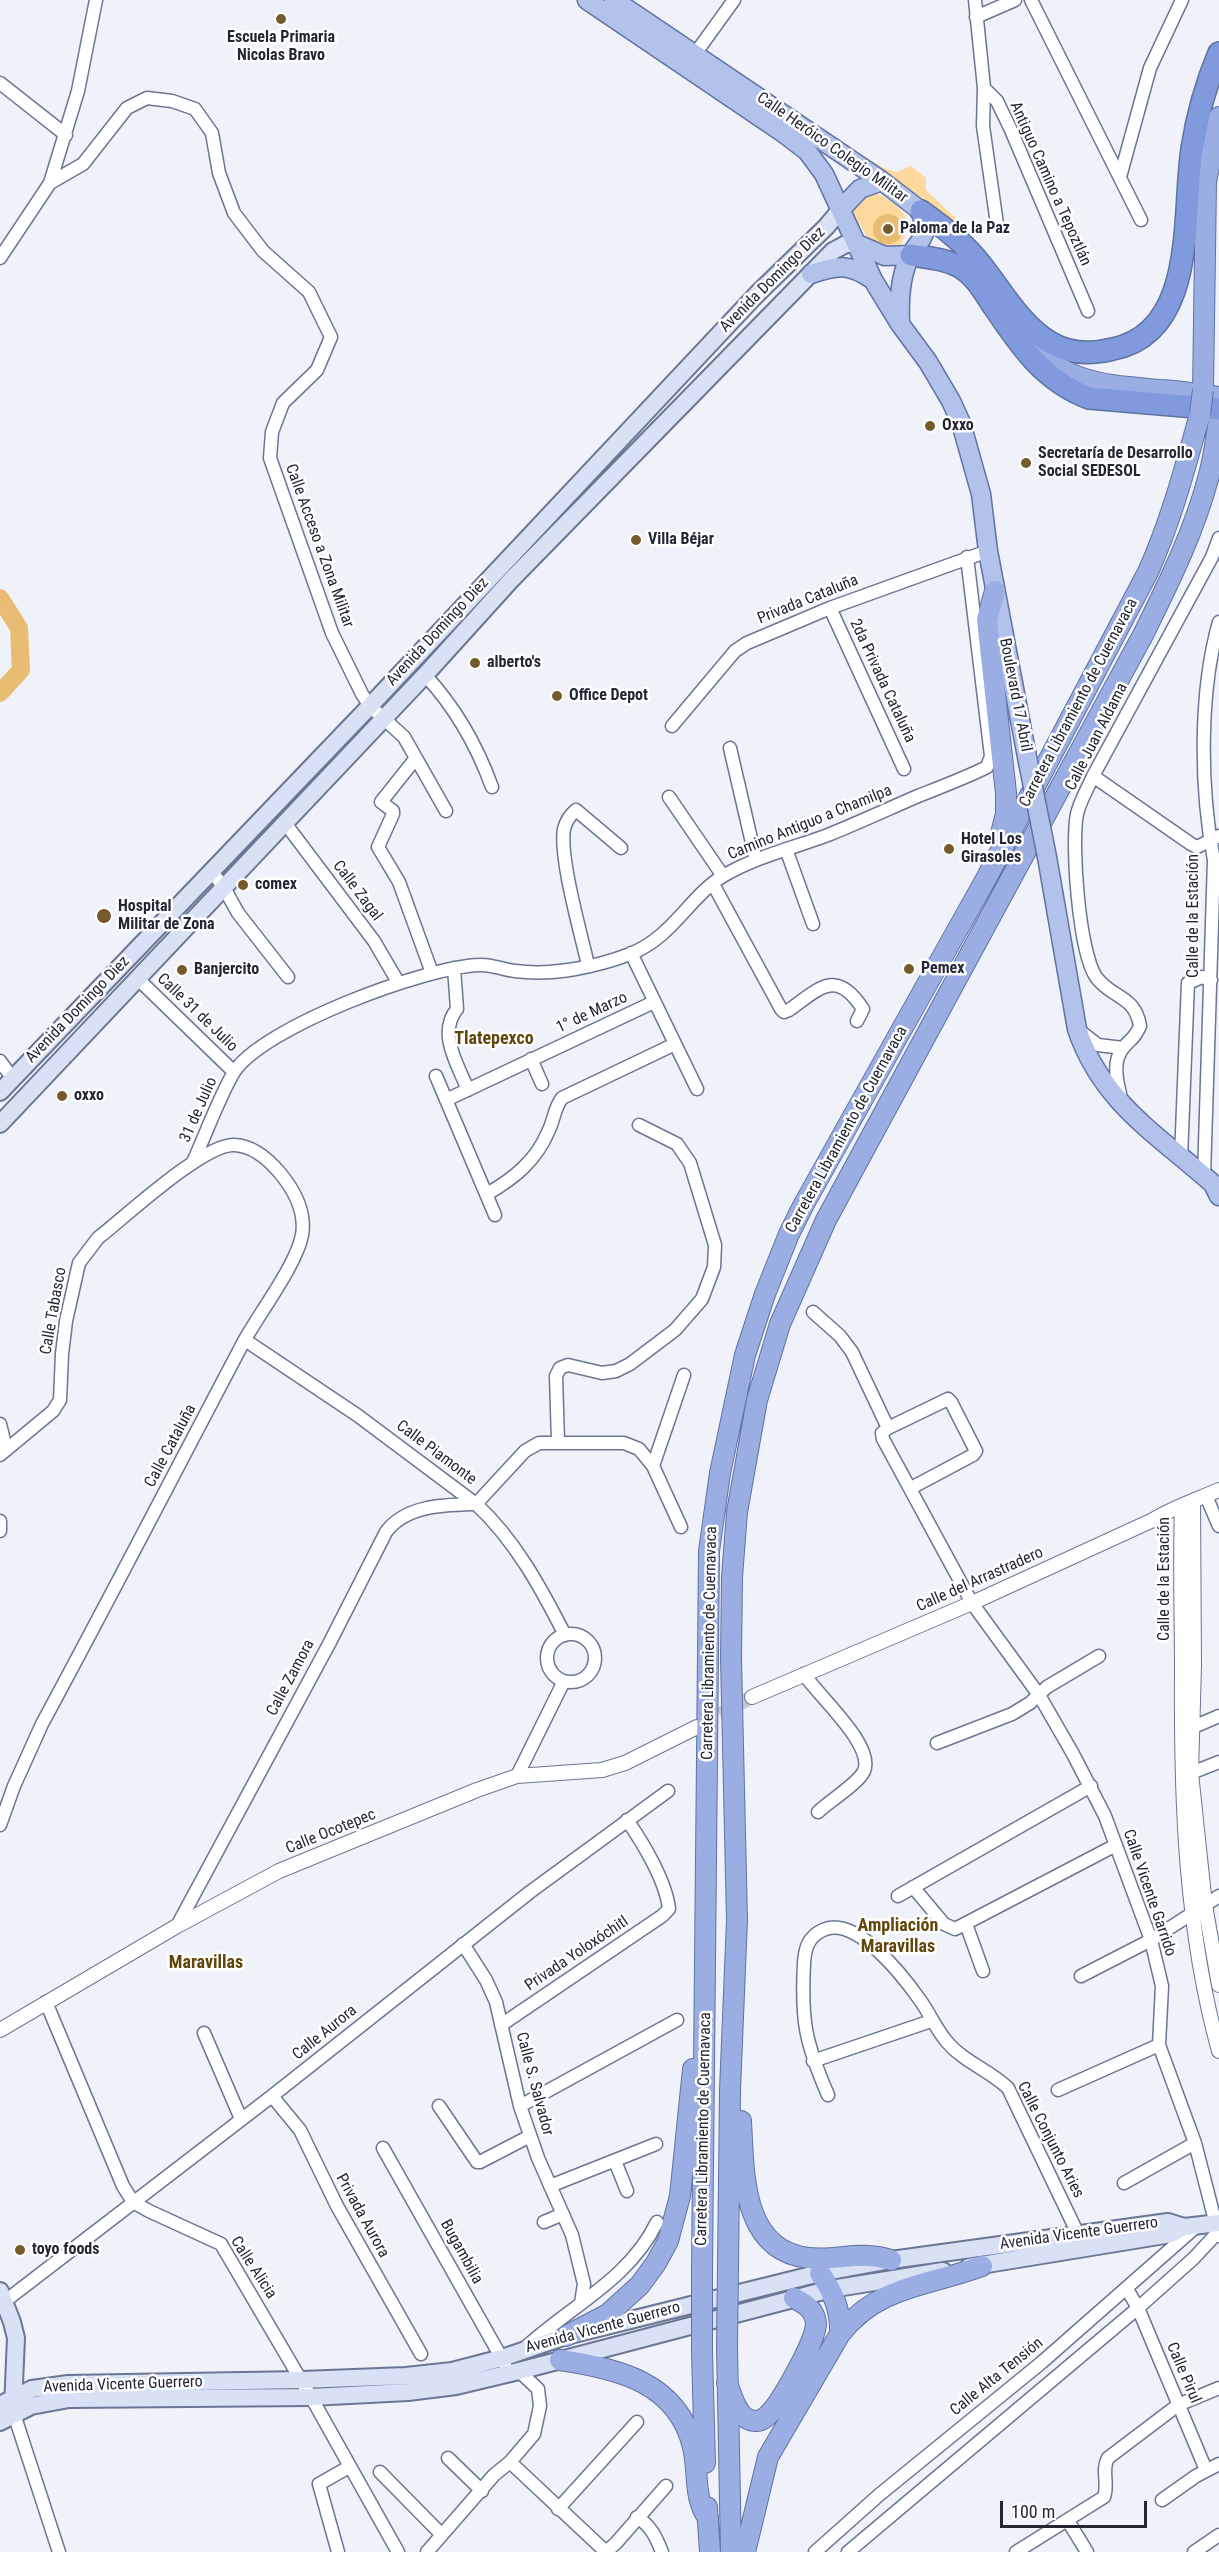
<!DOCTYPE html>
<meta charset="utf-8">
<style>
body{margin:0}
#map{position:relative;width:1219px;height:2552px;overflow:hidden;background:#f0f2f9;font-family:"Roboto Condensed",sans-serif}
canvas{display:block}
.scale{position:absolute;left:1000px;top:2501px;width:147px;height:27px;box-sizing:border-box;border:3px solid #232734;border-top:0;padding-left:8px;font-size:18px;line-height:21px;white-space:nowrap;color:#232734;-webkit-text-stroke:4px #fff;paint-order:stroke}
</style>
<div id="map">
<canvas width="1219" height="2552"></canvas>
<div class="scale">100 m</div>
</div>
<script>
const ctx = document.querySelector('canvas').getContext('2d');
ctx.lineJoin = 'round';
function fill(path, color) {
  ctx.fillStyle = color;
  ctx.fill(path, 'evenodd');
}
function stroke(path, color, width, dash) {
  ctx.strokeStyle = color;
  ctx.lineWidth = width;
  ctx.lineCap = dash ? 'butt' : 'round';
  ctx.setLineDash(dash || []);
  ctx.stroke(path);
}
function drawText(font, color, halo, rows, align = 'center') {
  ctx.font = font + ' "Roboto Condensed",sans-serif';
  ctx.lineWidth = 5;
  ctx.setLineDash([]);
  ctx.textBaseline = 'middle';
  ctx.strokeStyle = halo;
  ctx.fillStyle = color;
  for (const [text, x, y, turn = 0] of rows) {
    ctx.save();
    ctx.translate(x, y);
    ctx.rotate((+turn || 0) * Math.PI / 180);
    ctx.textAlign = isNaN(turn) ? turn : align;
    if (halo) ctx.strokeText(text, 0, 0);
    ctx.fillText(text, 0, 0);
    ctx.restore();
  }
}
const green = new Path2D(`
 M835,140l51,29 11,3 14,-6 15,12v12l32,30 -5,5z
 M875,192c16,9 28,15 34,33l-7,18 -10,7 -20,-6 -21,-33 1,-8z`);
const water = new Path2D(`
 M873 229a15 15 0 1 1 30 0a15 15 0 1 1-30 0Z`);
const river = new Path2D(`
 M0,598l19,30 2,42 -21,23`);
const tertiaryTunnel = new Path2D(`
 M701,1724l51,-27`);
const minor = new Path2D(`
 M975,0l9,88 13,13 14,29 77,181
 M1031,0l110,220
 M976,17l39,-17
 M695,54l39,-54
 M0,83l66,52
 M984,88l-1,38 14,98
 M1120,177l30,-109 32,-68
 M50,183l33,-19 44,-56 20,-10 25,3 23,8 17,24 7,40 15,40 29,38 46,41 22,45 -14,33 -34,33 -11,29 -2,26 62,175 30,61 8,12 34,31 42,74
 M0,258l50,-75 28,-92 18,-91
 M830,608l74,161
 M425,675c30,32 52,71 67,112
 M672,726l63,-75 12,-8 83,-35 158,-57
 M730,748l26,112
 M416,758l-35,44 12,9v3l-15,33 21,35 33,91
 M1093,776l98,68 6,3 22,-11
 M669,797l54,79
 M285,823l89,118 24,41
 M786,849l27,75
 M211,871l12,15 15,27 50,64
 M713,884l68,125 3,3 5,-2c31,-22 47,-42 74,-1l-6,12
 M631,953l66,136
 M588,965c-7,-31 -29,-108 -24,-136 2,-8 6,-14 12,-19l45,38
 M454,968l3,41c-20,24 1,56 11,81
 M137,978l97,94
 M1081,1032l17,13 25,3
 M531,1059l11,25
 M0,1061l13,18
 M436,1076l59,139
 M1121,1099c-3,-16 -10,-36 2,-51 8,-10 11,-8 17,-22 -5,-31 -28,-27 -44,-49 -17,-25 -25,-133 -19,-163 3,-13 11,-26 16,-38l119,-219 7,-19
 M446,1100l208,-98
 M1181,1157l7,-174 14,-6 9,3
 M193,1162c13,-28 26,-65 41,-90 29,-45 191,-105 245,-107 13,-1 24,5 36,6 37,5 81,-4 115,-17 43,-17 59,-57 93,-78 32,-19 70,-28 105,-41 30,-12 60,-26 90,-39 23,-9 47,-18 69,-29l4,-11 -24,-199
 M1204,1176l10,-316c-14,-72 -15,-167 5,-238
 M487,1194c26,-15 49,-33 61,-62 6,-11 6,-24 14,-34l113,-54
 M813,1312l27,24 12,16 36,76
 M245,1340l112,75 119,89c39,36 65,84 89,131
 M0,1424l6,25
 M558,1442l-2,-66 4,-8 8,-3 34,8 14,-2 14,-7 45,-34 27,-31 12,-32 1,-22 -25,-82 -13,-19 -38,-19
 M0,1455l53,-44 7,-11 2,-46 4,-33 13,-58 19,-25c26,-20 107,-96 137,-93 18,1 34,15 45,28 14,17 26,39 22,62 -5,29 -44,80 -59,108 -67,127 -133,255 -201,381l-28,62 -14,39
 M653,1466l31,-91
 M911,1488l62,-33 3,-4 -25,-49 -3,-3 -60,29 -6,5 1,6 89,164 67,92 34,59 32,62 46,124 11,46 -3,59 36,98 24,93
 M1206,1496l13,30
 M0,1521v10
 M547 1658a24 24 0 1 1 48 0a24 24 0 1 1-48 0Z
 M804,1674c14,22 71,71 60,97 -6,13 -35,30 -46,41
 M1184,1731l35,-15
 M937,1743l75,-29 18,-11 17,-16 52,-31
 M1191,1773l28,-11
 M517,1776l47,-95
 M913,1887l31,37 11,5 161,-84
 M898,1896l193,-110
 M966,1924l17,47
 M177,1926l152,-282 57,-112c20,-27 58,-27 90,-28l49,-53 14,-8h85l15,6 14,17 28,61
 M463,1944l23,36 10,22 24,104 18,52 34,77 12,49 -3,19
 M1081,1976l70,-36 68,-44
 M46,2002l77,184 10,16 16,9 72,33 94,160 83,148
 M501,2025l161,-109 7,-7c-3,-28 -26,-66 -42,-89
 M204,2033l37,86
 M813,2061l118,-40
 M1058,2090l101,-45
 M828,2095c-23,-53 -27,-75 -24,-132 1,-15 4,-26 19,-33 33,-15 80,46 97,70 10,14 16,29 27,42 17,20 42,28 61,46l70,146
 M272,2096l28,34 37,76 84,148
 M439,2106l38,56h3l50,-26
 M520,2106l157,-86
 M383,2148l122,216
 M615,2161l12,30
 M1124,2183l71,-40
 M550,2186l106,-42
 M544,2222l19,-8
 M1127,2289l11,19 68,162
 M0,2305l272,-209 258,-204 138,-101
 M524,2349c46,-43 105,-69 133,-127
 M14,2414l45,138
 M448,2458l34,33
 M510,2462l96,90
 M380,2472l62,63
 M1162,2500l34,-24 23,-12
 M558,2509l79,-87
 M637,2517c14,9 19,20 25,35
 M1068,2521l19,31
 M338,2552l-19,-68 30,-17
 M427,2552l67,-77 16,-13 24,-28 6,-28 -2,-17 -19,-18
 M606,2552l10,-9 50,-57
 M815,2552l64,-57 162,-132 157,-138
 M848,2552l290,-244 56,-50 24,-26
 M1016,2552l88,-55c5,-13 -3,-27 4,-39l70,-53 41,-17
 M1194,2552l25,-17`);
const tertiary = new Path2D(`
 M1193,1502l1,163 -3,108 14,132 14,80
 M1182,1507c-2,54 0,109 0,164 -1,127 3,257 37,380
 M752,1697l220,-94 181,-83c21,-13 43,-20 66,-30
 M0,2030l177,-104 102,-55 198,-81 40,-14 85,-6 23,-7 72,-36`);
const secondary = new Path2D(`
 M0,1092l370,-386 387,-412 69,-67 16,-19
 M0,1124l425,-449 86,-95 322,-329 13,-7h11
 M969,2267l202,-33 13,-7 35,-4
 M0,2291l12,31 4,16 -3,69
 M0,2405l32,-16 36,-5 233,-4 105,-4 46,-5 50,-13 64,-22 254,-63 71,-13 277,-38 16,5
 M0,2422l31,-16 38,-7 242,-2 97,-5 48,-6 63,-15 312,-82 112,-18`);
const primary = new Path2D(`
 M587,0l195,132 25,19 17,23 49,106 27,44 28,38 23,39 10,22 20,71 7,57 40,211
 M614,0l268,181 39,30 4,20c-3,10 -10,16 -15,25 -10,20 -11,43 -10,66
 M842,208l18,-19 22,-8
 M857,244l28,12 26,-1
 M811,274c27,-9 38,-11 62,6
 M1047,857l30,172c25,74 80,105 136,155l6,12`);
const trunk = new Path2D(`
 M1024,330c32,54 80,55 136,60 20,1 39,4 59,7
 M1203,390l3,-208 13,-65
 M995,591l-8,29 19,173v21l-6,23
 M741,2121c3,51 0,130 68,137 31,3 49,-8 82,2
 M728,2267l2,-177 7,-170 -6,-262 1,-81 5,-65 20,-112 23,-76 46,-104 318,-587c25,-51 51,-103 65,-158 5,-18 7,-37 10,-55
 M702,2270l7,-719 11,-78 25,-118 20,-61 24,-60 15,-30 183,-327 161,-305c23,-51 37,-104 52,-158
 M820,2273c13,19 21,37 20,61
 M566,2336l42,-22 32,-29 16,-22 12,-22 12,-45 13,-127
 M727,2347l4,205
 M702,2352l3,111
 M560,2360c56,8 118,22 133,87 6,25 0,50 15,71
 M727,2383c5,12 9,33 23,37 6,2 12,1 17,-4 13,-11 49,-75 49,-92 -1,-15 -11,-20 -22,-26
 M707,2507l3,45
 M745,2552l23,-95 72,-123c38,-49 89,-48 142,-68`);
const motorway = new Path2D(`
 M921,211c19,14 37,27 52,44 25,28 45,69 78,88 19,11 42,11 62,6 85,-17 69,-136 79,-200 5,-33 14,-65 27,-96
 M911,255c17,3 38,4 52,14 13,8 21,23 29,35 27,40 50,76 97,94l130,11`);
const primaryBridge = new Path2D(`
 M1028,762l19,95`);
const trunkBridge = new Path2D(`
 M1200,414l3,-24
 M727,2347l1,-80
 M702,2352v-82`);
const markers = [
 [281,19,6,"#755a2c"],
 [888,229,6,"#755a2c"],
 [930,426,6,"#755a2c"],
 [1026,463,6,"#755a2c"],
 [636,540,6,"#755a2c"],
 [475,663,6,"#755a2c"],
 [557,696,6,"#755a2c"],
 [949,849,6,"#755a2c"],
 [243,885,6,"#755a2c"],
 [104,916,8,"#755a2c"],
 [909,969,6,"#755a2c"],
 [182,970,6,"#755a2c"],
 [62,1096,6,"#755a2c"],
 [20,2250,6,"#755a2c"]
];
const poiNames = [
 ["Escuela Primaria",281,38,"center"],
 ["Nicolas Bravo",281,56,"center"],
 ["Paloma de la Paz",900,229],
 ["Oxxo",942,426],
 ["Secretaría de Desarrollo",1038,454],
 ["Social SEDESOL",1038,472],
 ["Villa Béjar",648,540],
 ["alberto's",487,663],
 ["Office Depot",569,696],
 ["Hotel Los",961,840],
 ["Girasoles",961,858],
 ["comex",255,885],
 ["Hospital",118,907],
 ["Militar de Zona",118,925],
 ["Pemex",921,969],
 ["Banjercito",194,970],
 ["oxxo",74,1096],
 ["toyo foods",32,2250]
];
const streetNames = [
 ["Calle Heróico Colegio Militar",832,148,35],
 ["Antiguo Camino a Tepoztlán",1050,184,66],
 ["Avenida Domingo Diez",773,280,-45],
 ["Calle Acceso a Zona Militar",319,546,70],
 ["Privada Cataluña",808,600,-22],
 ["Avenida Domingo Diez",438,632,-47],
 ["2da Privada Cataluña",882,681,65],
 ["Boulevard 17 Abril",1015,695,79],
 ["Carretera Libramiento de Cuernavaca",1079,703,-62],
 ["Calle Juan Aldama",1097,737,-63],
 ["Camino Antiguo a Chamilpa",810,823,-22],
 ["Calle Zagal",357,891,53],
 ["Calle de la Estación",1194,916,-90],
 ["Avenida Domingo Diez",78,1010,-46],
 ["Calle 31 de Julio",197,1013,44],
 ["1° de Marzo",592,1013,-25],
 ["31 de Julio",199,1110,-66],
 ["Carretera Libramiento de Cuernavaca",847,1130,-61],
 ["Calle Tabasco",54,1311,-80],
 ["Calle Cataluña",171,1446,-62],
 ["Calle Piamonte",436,1453,37],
 ["Calle de la Estación",1165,1579,-90],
 ["Calle del Arrastradero",980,1580,-24],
 ["Carretera Libramiento de Cuernavaca",710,1643,-89],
 ["Calle Zamora",291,1678,-62],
 ["Calle Ocotepec",331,1832,-22],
 ["Calle Vicente Garrido",1149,1893,71],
 ["Privada Yoloxóchitl",577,1954,-34],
 ["Calle Aurora",325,2033,-39],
 ["Calle S. Salvador",534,2084,75],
 ["Carretera Libramiento de Cuernavaca",704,2129,-89],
 ["Calle Conjunto Aries",1050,2140,63],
 ["Privada Aurora",362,2216,61],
 ["Avenida Vicente Guerrero",1079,2234,-8],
 ["Bugambilia",461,2252,61],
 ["Calle Alicia",253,2268,57],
 ["Avenida Vicente Guerrero",603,2328,-15],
 ["Calle Pirul",1183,2373,67],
 ["Calle Alta Tensión",997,2377,-39],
 ["Avenida Vicente Guerrero",123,2385,-2]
];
const neighbourhoodNames = [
 ["Tlatepexco",494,1039],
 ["Ampliación",898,1926],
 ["Maravillas",898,1947],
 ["Maravillas",206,1963]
];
fill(green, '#fed99d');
fill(water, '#e9bc73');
stroke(river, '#e9bc73', 18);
stroke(tertiaryTunnel, '#c7c9d2', 14, [14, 7]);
stroke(minor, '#6a7693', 15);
stroke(tertiary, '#6a7693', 16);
stroke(secondary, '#6a7693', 20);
stroke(primary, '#5f72a2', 21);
stroke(trunk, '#5f72a2', 22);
stroke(motorway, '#5f72a2', 24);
stroke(minor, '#fff', 12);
stroke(tertiary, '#fff', 14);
stroke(secondary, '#d9e1f5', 16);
stroke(primary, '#b3c2eb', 18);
stroke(trunk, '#9aaee4', 20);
stroke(motorway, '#809add', 21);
stroke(primaryBridge, '#5f72a2', 21, []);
stroke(trunkBridge, '#5f72a2', 22, []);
stroke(primaryBridge, '#b3c2eb', 18);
stroke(trunkBridge, '#9aaee4', 20);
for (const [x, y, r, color] of markers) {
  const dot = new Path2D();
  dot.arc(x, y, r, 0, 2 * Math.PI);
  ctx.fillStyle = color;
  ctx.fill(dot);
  stroke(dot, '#fff', 2);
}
drawText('bold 16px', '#232734', '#fff', poiNames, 'left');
drawText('16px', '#232734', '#fff', streetNames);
drawText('bold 18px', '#63460c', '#fff', neighbourhoodNames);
</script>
